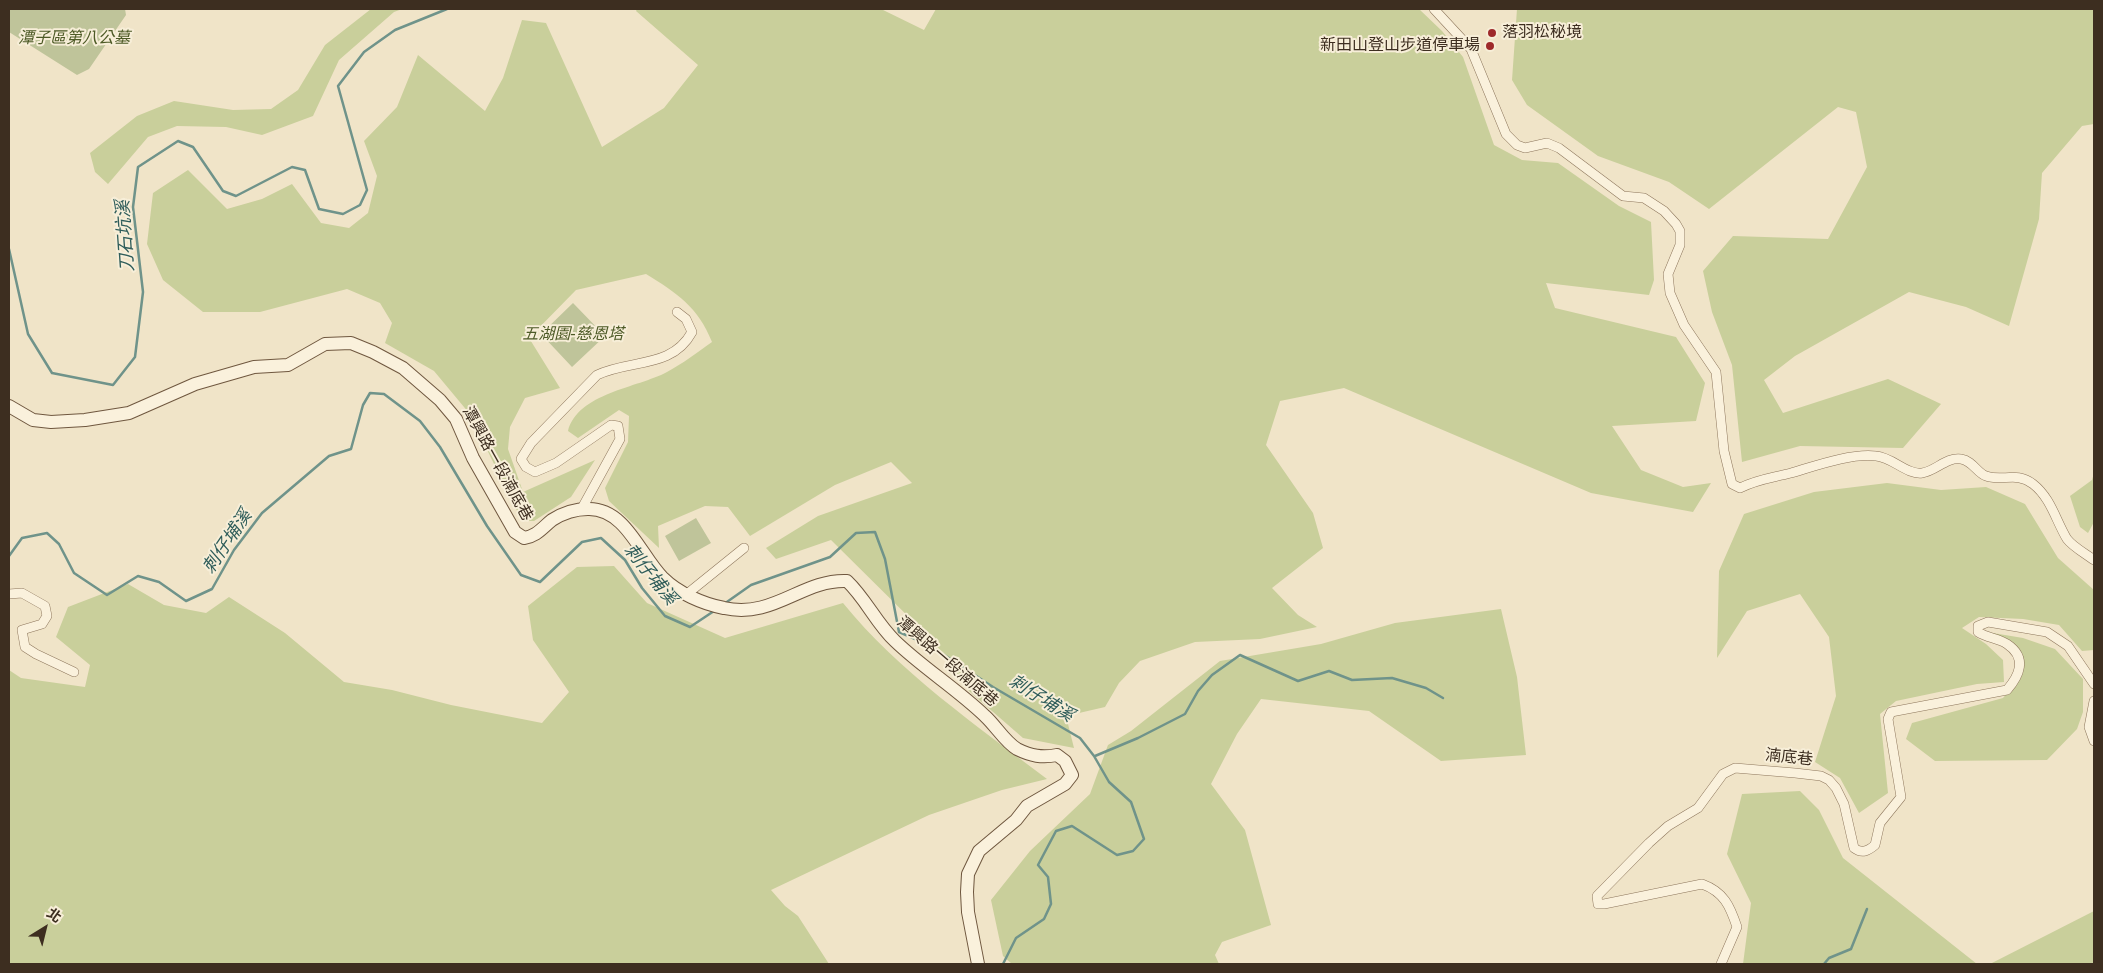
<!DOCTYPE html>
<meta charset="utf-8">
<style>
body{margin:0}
#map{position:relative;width:2103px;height:973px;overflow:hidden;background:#f0e4c8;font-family:"Times New Roman","Noto Sans TC",serif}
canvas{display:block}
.frame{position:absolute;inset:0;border:10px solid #3d2e20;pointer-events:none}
.north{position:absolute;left:20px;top:903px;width:50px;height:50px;-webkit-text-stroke:4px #f7eed8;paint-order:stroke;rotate:36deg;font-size:14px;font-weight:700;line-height:20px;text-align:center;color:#3d2e20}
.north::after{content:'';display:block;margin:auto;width:18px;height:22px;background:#3d2e20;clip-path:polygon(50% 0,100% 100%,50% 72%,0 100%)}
</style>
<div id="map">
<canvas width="2103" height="973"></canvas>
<div class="frame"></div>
<div class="north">北</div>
</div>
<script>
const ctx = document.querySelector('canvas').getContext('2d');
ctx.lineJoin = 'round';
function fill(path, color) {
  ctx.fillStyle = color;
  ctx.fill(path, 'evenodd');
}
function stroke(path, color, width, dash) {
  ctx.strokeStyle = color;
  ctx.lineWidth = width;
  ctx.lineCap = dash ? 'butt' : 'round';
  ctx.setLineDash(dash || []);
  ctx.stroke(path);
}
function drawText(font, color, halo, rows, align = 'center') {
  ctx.font = font + ' "Times New Roman","Noto Sans TC",serif';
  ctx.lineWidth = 4;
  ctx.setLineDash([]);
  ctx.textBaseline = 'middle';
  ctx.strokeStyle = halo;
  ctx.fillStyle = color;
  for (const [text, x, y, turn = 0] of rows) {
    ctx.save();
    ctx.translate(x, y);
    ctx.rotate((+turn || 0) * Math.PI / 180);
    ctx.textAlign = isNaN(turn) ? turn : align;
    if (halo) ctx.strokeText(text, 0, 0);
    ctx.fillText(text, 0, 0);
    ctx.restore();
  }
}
const green = new Path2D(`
 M371,9h31l-8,3 -55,48 -26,56 -51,19 -36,-8 -49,-1 -29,11 -40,47 -13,-12 -5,-19 47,-37 37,-15 59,9 38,-1 27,-19 27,-45z
 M637,9h244l43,21 12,-21h483l23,22 21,26 31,88 28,15 36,3 61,43 32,16 3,58 -5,15 -103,-12 9,25 121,29 29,46 -9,38 -84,5 29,44 42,17 28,-4 -18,29 -102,-19 -247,-105 -64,13 -14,44 47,68 10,35 -51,40 26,27 19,12 -57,12 -65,3 -55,19 -21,22 -14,24 -39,9 8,32 -51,-10 -54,-47 -36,-50 -102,-101 -55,19 -10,-11 52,-32 94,-33 -21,-21 -56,23 -85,51 -22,-29 -23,-1 -47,20 1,22 -50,-47 -4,-13 23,-46 1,-26 -10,-6 -41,28 -10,-7c10,-38 69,-43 99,-59 15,-8 31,-20 45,-30 -14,-35 -35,-49 -66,-68l-70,16 -47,48 31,50 -35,10 -15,29 -2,22 15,43 72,-32 -24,37 -37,24h-12l-53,-108 -35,-42 -49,-28 7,-20 -12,-20 -33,-14 -87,23h-57l-40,-32 -16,-36 6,-51 35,-23 39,39 35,-10 30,-15 29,39 28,5 19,-15 9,-37 -13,-35 33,-34 21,-52 67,56 18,-33 19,-58 24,3 56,124 62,-39 34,-43 -62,-54z
 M1517,9h577v115l-12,2 -40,47 -3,46 -30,107 -43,-19 -57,-15 -114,64 -31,24 19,33 105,-34 53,25 -38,44 -103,-2 -58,16 -10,-97 -20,-53 -9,-41 30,-35 95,3 39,-72 -11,-55 -18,-5 -129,102 -40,-27 -71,-26 -71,-51 -15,-25z
 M2094,473v49l-6,11 -8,-6 -10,-31 22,-16z
 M1887,483l54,7 45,-3 39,17 33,54 36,32v60l-12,1 -23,-26 -36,-6 -44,-2 -17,11 24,16 17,16 1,22 -27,2 -81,17 -16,13 8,79 -29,20 -19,-35 -25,-16 21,-66 -7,-59 -29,-43 -53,17 -30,47 2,-87 25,-57 70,-22z
 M614,566l33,37 78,35 118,-35c55,68 134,123 204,176l-45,11 -73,25 -158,75 14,16 13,10 31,48h-820v-294l12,8 64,9 5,-22 -34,-28 12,-30 60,-23 36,21 42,8 23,-16 56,36 59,49 48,8 59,15 91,18 27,-31 -36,-52 -5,-34 49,-39z
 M1501,609l16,68 9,78 -85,6 -72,-50 -108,-12 -24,35 -26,50 34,46 26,95 -49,17 -7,13 4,9h-207l-9,-8 -12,-56 39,-49 60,-57 18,-49 23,-14 89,-70 101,-17 74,-21z
 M1993,633l30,5 32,11 28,30v33l-6,17 -30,31 -112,1 -29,-22 6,-16 91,-25 18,-21v-20l-34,-23z
 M1800,791l19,19 24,48 134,106h-234l8,-61 -24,-49 15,-60z
 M2094,911v53h-104z`);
const cemetery = new Path2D(`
 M9,9h116l1,6 -37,54 -12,6 -68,-43z
 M573,303l32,33 -33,31 -31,-33z
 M696,518l15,25 -32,18 -14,-25z`);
const stream = new Path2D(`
 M9,249l19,85 24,39 61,12 22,-28 8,-65 -10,-85 5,-40 40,-26 15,6 30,44 13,5 56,-29 13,3 14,39 24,5 17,-9 7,-15 -29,-104 26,-34 31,-22 52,-21
 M9,556l13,-18 25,-5 12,11 15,29 33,22 31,-19 21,6 27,19 26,-12 22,-39 28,-37 67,-57 22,-7 12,-44 7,-12 14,1 36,27 20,26 47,79 34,49 19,7 42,-40 19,-4 24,22 17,28 23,28 25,11 24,-16
 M724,604l27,-19 79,-28 26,-24 19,-1 10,27 14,73 30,13 64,42 87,51 14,18 15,26 22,20 13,37 -11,12 -16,4 -45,-29 -16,5 -18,34 10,12 3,27 -7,15 -28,19 -13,26
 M1095,756l43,-18 47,-24 13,-23 14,-16 28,-20 58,26 31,-10 23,9 40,-2 34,10 17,10
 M1824,964l5,-6 22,-9 16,-40`);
const street = new Path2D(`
 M1434,9l37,40 35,85 11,11 8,3 22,-5 12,5 64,48 21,2 20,13 12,13 4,7v14l-12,29 2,19 14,32 32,47 8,79 8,33 8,4c18,-9 32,-10 51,-15 24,-7 60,-20 85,-17 16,1 31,19 46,17 14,-2 24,-16 39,-14 12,2 16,14 25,17 17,6 30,-5 47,8 18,14 23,37 34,55 6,8 19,15 27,21
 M581,510l39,-71 -2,-13 -7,-1 -55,38 -21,9 -9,-5 -5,-8 10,-16 66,-68c33,-16 75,-6 95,-43l-6,-13 -9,-7
 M9,594l13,-1 23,13 2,10 -5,8 -20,6 3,17 11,7 38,18
 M687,594l57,-46
 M2094,701l-5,26 5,14
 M1721,964l16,-37c-7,-21 -13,-35 -35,-43l-98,20h-6l-1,-8 52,-53 19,-17 30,-18 25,-34 12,-6 60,5 26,3 8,4 7,8 8,16 10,44c8,6 14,3 21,-3l5,-22 21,-26 -13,-78 3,-7 116,-22c12,-14 21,-32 0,-46 -9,-6 -20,-6 -29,-12v-6l10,-4 59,10 21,14 26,38`);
const secondary = new Path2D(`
 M9,406l24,14 18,2 34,-2 44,-7 66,-29 59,-17 34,-2 37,-21 26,-1 22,9 30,16 37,32 16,19 17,39 42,74 9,6c13,-2 18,-10 28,-18 11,-7 23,-11 36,-11 38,-1 53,48 75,69 15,15 40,26 61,30 50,11 78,-29 123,-27 19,18 29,42 48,60 28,27 62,48 90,75 11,10 20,26 32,33 14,7 25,9 40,6l8,6 7,14 -7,9 -38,22 -11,14 -37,31 -11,23 -1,18 1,20 10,52`);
const markers = [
 [1492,33,5,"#9e2a2b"],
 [1490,46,5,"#9e2a2b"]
];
const poiNames = [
 ["落羽松秘境",1502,33],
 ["新田山登山步道停車場",1480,46,"right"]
];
const parkNames = [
 ["潭子區第八公墓",74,39],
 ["五湖園-慈恩塔",573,335]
];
const streetNames = [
 ["潭興路一段湳底巷",497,464,61],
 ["潭興路一段湳底巷",947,662,41],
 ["湳底巷",1789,758,6]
];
const waterNames = [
 ["刀石坑溪",126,236,-94],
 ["刺仔埔溪",228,542,-56],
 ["刺仔埔溪",650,575,51],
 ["刺仔埔溪",1041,699,32]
];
fill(green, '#c9cf9b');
fill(cemetery, '#bfc49a');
stroke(stream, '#6f938a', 2.5);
stroke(street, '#8d765c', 10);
stroke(secondary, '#6f573f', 14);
stroke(street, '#faf1dc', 9);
stroke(secondary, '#faf1dc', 12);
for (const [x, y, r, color] of markers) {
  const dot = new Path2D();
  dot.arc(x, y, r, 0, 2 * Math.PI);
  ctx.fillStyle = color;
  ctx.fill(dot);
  stroke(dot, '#f7eed8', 2);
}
drawText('16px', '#3d2e20', '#f7eed8', poiNames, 'left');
drawText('italic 16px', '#4d5a26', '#f7eed8', parkNames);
drawText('16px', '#3d2e20', '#f7eed8', streetNames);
drawText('italic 18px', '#2f5d5a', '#f7eed8', waterNames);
</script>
